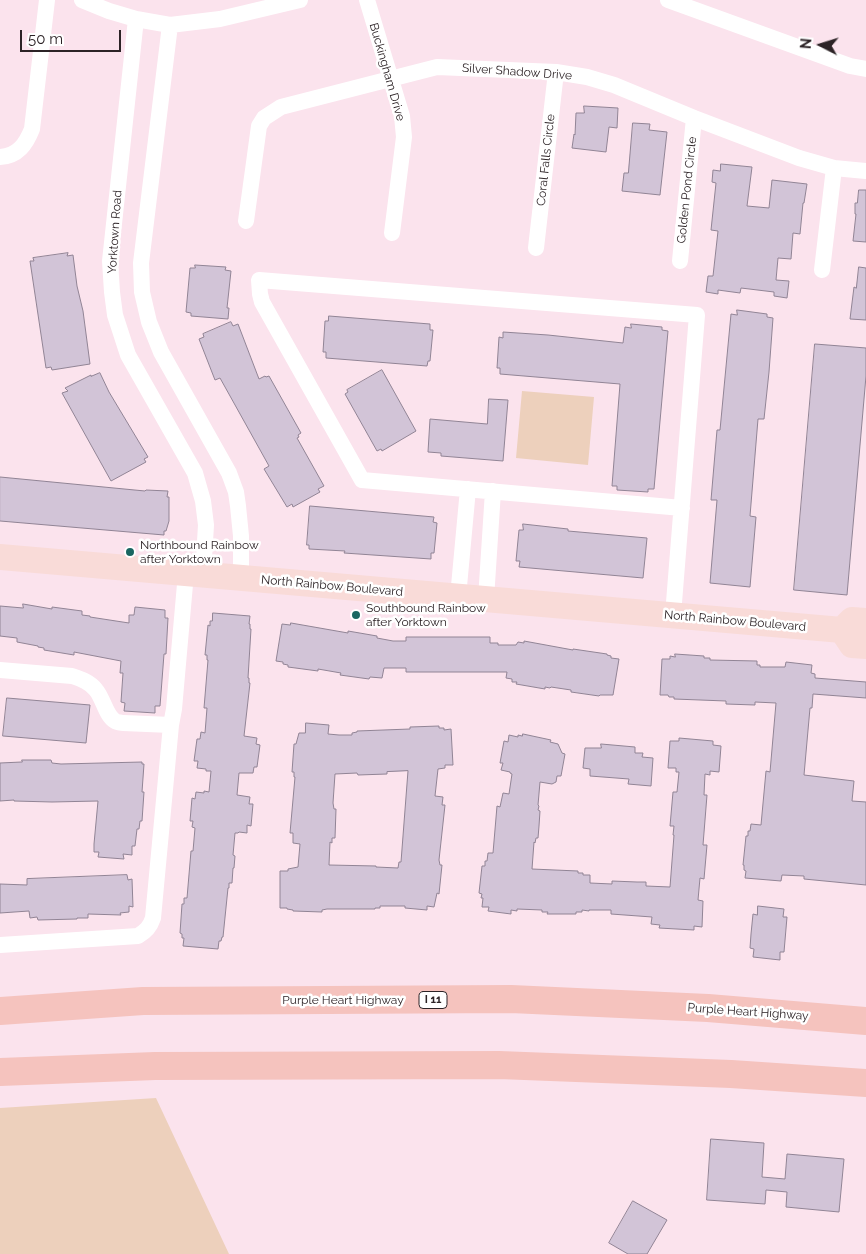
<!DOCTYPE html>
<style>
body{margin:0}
#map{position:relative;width:866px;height:1254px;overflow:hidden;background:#fbe3ed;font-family:Raleway,sans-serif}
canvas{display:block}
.north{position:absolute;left:796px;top:20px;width:50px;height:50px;-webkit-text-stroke:4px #fff;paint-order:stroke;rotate:275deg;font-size:14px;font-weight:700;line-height:20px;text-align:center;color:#2c2326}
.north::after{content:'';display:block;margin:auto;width:18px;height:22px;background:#2c2326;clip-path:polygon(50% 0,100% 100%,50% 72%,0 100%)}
.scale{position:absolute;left:20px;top:30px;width:101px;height:22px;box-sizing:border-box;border:2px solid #2c2326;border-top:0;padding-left:6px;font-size:15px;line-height:18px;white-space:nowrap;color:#2c2326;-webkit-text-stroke:4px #fff;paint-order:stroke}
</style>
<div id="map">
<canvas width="866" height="1254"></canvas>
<div class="north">N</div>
<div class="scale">50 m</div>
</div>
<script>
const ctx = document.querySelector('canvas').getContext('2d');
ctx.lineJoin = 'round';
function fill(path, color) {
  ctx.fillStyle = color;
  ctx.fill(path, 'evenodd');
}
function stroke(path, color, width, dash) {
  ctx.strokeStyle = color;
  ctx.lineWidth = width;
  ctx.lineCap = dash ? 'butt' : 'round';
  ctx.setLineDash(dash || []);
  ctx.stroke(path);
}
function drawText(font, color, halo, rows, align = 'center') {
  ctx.font = font + ' Raleway,sans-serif';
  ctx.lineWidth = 5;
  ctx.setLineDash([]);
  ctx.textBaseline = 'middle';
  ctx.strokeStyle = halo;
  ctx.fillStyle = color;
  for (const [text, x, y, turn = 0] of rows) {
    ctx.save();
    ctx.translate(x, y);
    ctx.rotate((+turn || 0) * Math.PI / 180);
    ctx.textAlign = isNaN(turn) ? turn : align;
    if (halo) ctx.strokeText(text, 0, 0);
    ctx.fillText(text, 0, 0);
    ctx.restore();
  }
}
const green = new Path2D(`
 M522,391l72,6 -6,68 -72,-7z
 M156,1098l73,156h-229v-146z`);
const building = new Path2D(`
 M584,106l34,2 -1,20 -8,-1 -3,25 -34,-4 2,-14 1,1 1,-22h8z
 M633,123l17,1 -1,6 18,2 -7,63 -38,-4 2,-18h4z
 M721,164l31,3 -5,39 22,2 3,-28 35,4 -3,19h-1l-3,31 -7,-1 -2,26 -13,-1 -2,22 13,1 -2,17 -13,-2v-4l-33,-4 -1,5 -22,-3v4l-12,-2 2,-16h5l5,-45 -7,-1 5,-47 -4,-1 1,-12 7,1z
 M859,190h7v52l-13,-1 3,-27h-1v-11h2z
 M68,253l-1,3 6,-1 4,31 6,25 7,53 -38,6 -1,-3 -5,1 -16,-107h4l-1,-3z
 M195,265l31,2 -1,3 6,1 -4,37h2l-1,11 -37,-3v-3l-5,-1 4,-44h5z
 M859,267l7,1v52l-16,-1 4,-32 2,1z
 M737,310l30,4v3l6,1 -4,54 -5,47h-6l-8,97 6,1 -6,70 -40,-4 7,-83h-6l6,-70h3l11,-116 6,1z
 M329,316l101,8v6h3l-3,31h-2l-1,5 -101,-8v-6h-3l2,-31h3z
 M231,322l2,4 5,-2 21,55 6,-3 1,1 3,-1 32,57 -3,2 1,2 -2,1 27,48 -6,3 2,3 -27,15 -1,-3 -5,3 -23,-38 5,-3 -49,-88 -5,2 -16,-41 5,-2 -1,-3z
 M631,324l31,3v3l6,1 -14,158h-6v3l-31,-2v-4h-5l8,-102 -120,-10v-6h-3l2,-31 4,1v-6l45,3 75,8 2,-16 6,1z
 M815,344l51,4v28l-19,219 -53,-5z
 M382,370l34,61 -34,20 -1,-2 -4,2 -32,-57 3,-2 -1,-2z
 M100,373l9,19 39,65 -4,2 2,3 -35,19 -49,-88 6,-2 -3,-3 26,-13v1z
 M489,399l19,1 -5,61 -62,-5v-3l-13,-1 2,-33 57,5z
 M0,477l145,14 1,-1 22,1 -1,6h2v24l-3,10h-2v4l-164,-14z
 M310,506l124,11 -1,5 4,1 -3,30h-3v6l-87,-6 1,-2 -36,-2v-4h-2z
 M523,524l45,5v2l79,7 -4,40 -124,-11 1,-6h-4l2,-21 1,-10h4z
 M23,604l29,5v-2l30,4v4l8,1v1l39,6v-8h5l1,-8 30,3v8h3l-2,36h-2l-4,52h-5v7l-31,-2 1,-8 -4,-1 2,-29h-3l1,-12 -47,-9v3l-30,-5v-2l-6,-1v-1l-21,-4v-4l-17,-2v-30l23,2z
 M213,613l37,3 -1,8h1v5h1l-3,49h1v5h1l-6,53 13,2 -1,6 4,1 -3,22h-3l-1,6h-14l-2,22 13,2 -1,7h4l-2,22 -4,-1v8l-8,-1 -1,1h-3l-2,22 2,1 -1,12h-1l-1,15h-3v5h-1l-5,49h-1l-1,4h-2l-1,8 -35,-3 1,-8h-2v-4l-2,-1 2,-29h2v-6h3l4,-47h2l2,-23 -3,-1 1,-6h-3l2,-23 3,1 1,-7 8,1v-2l5,1 2,-21h-5v-2l-9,-1 1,-7h-4l3,-22h3l1,-7 4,1 2,-25h-3l4,-48h-1v-5h-2l3,-30 2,1v-5h2z
 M291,623l57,10v-2l29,5v2l16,3h13v-4h84v6h8v2h18l2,-3 6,1v-2l49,9v-1l34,5v1l4,1v2l8,1 -6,36h-13l-1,1 -28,-4v-2l-20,-3 -1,1 -5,-1v2l-29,-5 1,-2h-5v-3l-6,-1 1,-6h-101v-4h-22l-2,10 -12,-1 -1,2 -29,-4 1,-2 -23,-4v2l-30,-4v-2l-5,-1v-2l-7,-1 6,-37 8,1z
 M675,654l29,2v2h6v2l47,1v4h3v2h25l1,-5 26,3 -1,8 4,1v4l51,4v16l-53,-4 -1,14h-2l-6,67 50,6 -2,20 14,1v83l-62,-6v-3l-22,-1 -1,6 -36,-3 1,-7 -2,-1v-5h-1l3,-29h2v-5h2l1,-7 10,1 5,-54 4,1 6,-69 -21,-1v3l-29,-1v-3l-52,-2v-2h-5l-1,-2h-8l2,-36h8v-3l5,1z
 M7,698l83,7 -4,38 -83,-7z
 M306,723l23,2 -1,9 11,1h13v-2l5,-1v-1l53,-2v-2l29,-1v2h5v2l7,-1 2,36h-8v3l-7,1 -3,27 8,1 -1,8h3l-6,55 1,5h2l-3,29 -2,-1 -3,14 -7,-1v4l-22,-2v-2h-25v2h-5v1h-48l-5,1v2l-29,-1v-1l-6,-1v-1h-7v-37h8v-2l10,-2 2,-23 -7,-1v-10h-3l5,-56h-1v-5h-2l2,-28h2l3,-11h6zM408,771l-7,91h-2l-1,6 -22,-1v-1l-47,-1 1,-23 2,1v-5h3l1,-29h-2l-1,-6 2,-29 22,-1 1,2 29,-1v-2z
 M523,734l28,6 -1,2 8,2 4,9 3,1 -4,22h-4l-1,6 -4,2 -12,-2 -2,23 1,1 -1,4 2,1 -1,15 -1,12h-2l-1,5 -1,-1 -2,27 46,2v2h5v2h7v8l22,1v-3l25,1h9v4l24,1 4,-52h-1l1,-9h-4l3,-34h4l2,-20h-3v-4h-8l2,-27h9v-3l34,3v4l8,1 -2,26 -9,-1v4l-5,-1 -1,21h3l-4,50h4l-3,34 -4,-1 -2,22 5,1 -1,26 -8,-1v4l-35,-2 1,-3 -9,-1 1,-7 -41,-3v-4h-22v1l-7,-1v2h-6v2h-29l1,-2h-6v-2l-25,-1v2l-6,-1v4l-23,-3 1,-4h-7l1,-9h-2l1,-4 -3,-1 3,-27h3v-5h2l1,-8h5l4,-47 3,1 3,-14 6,1 3,-20 -2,-1v-1l-9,-2 2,-7h-3l4,-22 4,1 1,-7 9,2v-2l4,1z
 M601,744l34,3v6h8l-1,4 11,1 -2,28 -23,-2 1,-5 -39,-3v-7l-7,-1 2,-20h16z
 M22,760h29l1,3 9,1 81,-2v2h2l-2,28h2l-2,29h-2l-1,8h-2l-2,17h-3v9l-9,-1 1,5 -26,-2 1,-5h-5v-8l4,-43 -46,1 -38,-1v-1l-14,1v-38l22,-1z
 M127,875l1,5 4,-1 1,28 -4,-1v6l-9,1 1,2 -33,-1v4h-11v1l-39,1 -1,-3 -7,1 -1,-7 -29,2v-29l27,1v-6z
 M758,906l26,3 -1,8h4l-3,35h-4v8l-27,-3 1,-8 -4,-1 1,-14 2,-20 4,1z
 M711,1139l53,4 -2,34 23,2 2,-25 57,5 -5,53 -53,-5 1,-15 -21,-2 -1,14 -58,-4z
 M633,1201l34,19 -20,34h-19l-19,-11z`);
const street = new Path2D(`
 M82,0l27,11 27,8 34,6 50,-6 80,-19
 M367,0l35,116 2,21 -12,96
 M668,0l182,66 16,3
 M136,19l-26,242 2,31 3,23 13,40 67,118 8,28 3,24 -3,50
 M170,25l-29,238 1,29 7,30 12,30 68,121 7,19 2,14 3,30v42
 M0,157c18,-1 26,-13 32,-28l15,-129
 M246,221l13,-95 5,-8 17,-11 156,-40 119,5 31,5 27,8 80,33 105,40 35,10 32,3
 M536,248l20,-176
 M680,261l14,-143
 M822,270l12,-102
 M458,597l10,-108
 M486,599l7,-108
 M673,615l24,-300 -438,-35 1,14 2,8 100,178 320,28
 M0,670l72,6c9,3 18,6 24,14 7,8 10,26 19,31 1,1 7,2 8,2l48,2
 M0,945l138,-9c8,-5 12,-9 15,-18l18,-193 3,-16 12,-136`);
const primary = new Path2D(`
 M0,557l842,73 10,-10 14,1
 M842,630l10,15 14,1`);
const highway = new Path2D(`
 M0,1011l143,-10 368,-2 197,9 158,13
 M0,1072l155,-6 344,-1 232,9 135,9`);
const markers = [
 [130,552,5,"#196661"],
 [356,615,5,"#196661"]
];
const shields = [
 [433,1000,28]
];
const shieldNames = [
 ["I 11",433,1000]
];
const streetNames = [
 ["Buckingham Drive",387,72,74],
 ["Silver Shadow Drive",517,72,4],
 ["Coral Falls Circle",546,160,-84],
 ["Golden Pond Circle",687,190,-84],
 ["Yorktown Road",115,232,-86],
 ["North Rainbow Boulevard",332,586,5],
 ["North Rainbow Boulevard",735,621,5],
 ["Purple Heart Highway",343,1000],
 ["Purple Heart Highway",748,1012,4]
];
const poiNames = [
 ["Northbound Rainbow",140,545],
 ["after Yorktown",140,559],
 ["Southbound Rainbow",366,608],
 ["after Yorktown",366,622]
];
fill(green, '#edd0bc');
fill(building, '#d2c4d7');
stroke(building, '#918495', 1);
stroke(street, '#fff', 16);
stroke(primary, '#f9dbd8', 26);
stroke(highway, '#f5c3be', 28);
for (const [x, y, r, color] of markers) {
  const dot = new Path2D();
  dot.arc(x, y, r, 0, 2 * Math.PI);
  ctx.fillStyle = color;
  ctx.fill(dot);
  stroke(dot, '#fff', 2);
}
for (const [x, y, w] of shields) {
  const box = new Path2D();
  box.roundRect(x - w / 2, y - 8.5, w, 17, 4);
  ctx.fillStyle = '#fff';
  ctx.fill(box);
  stroke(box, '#2c2326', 1);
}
drawText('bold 11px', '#2c2326', null, shieldNames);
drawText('12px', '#2c2326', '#fff', streetNames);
drawText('12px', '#2c2326', '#fff', poiNames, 'left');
</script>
